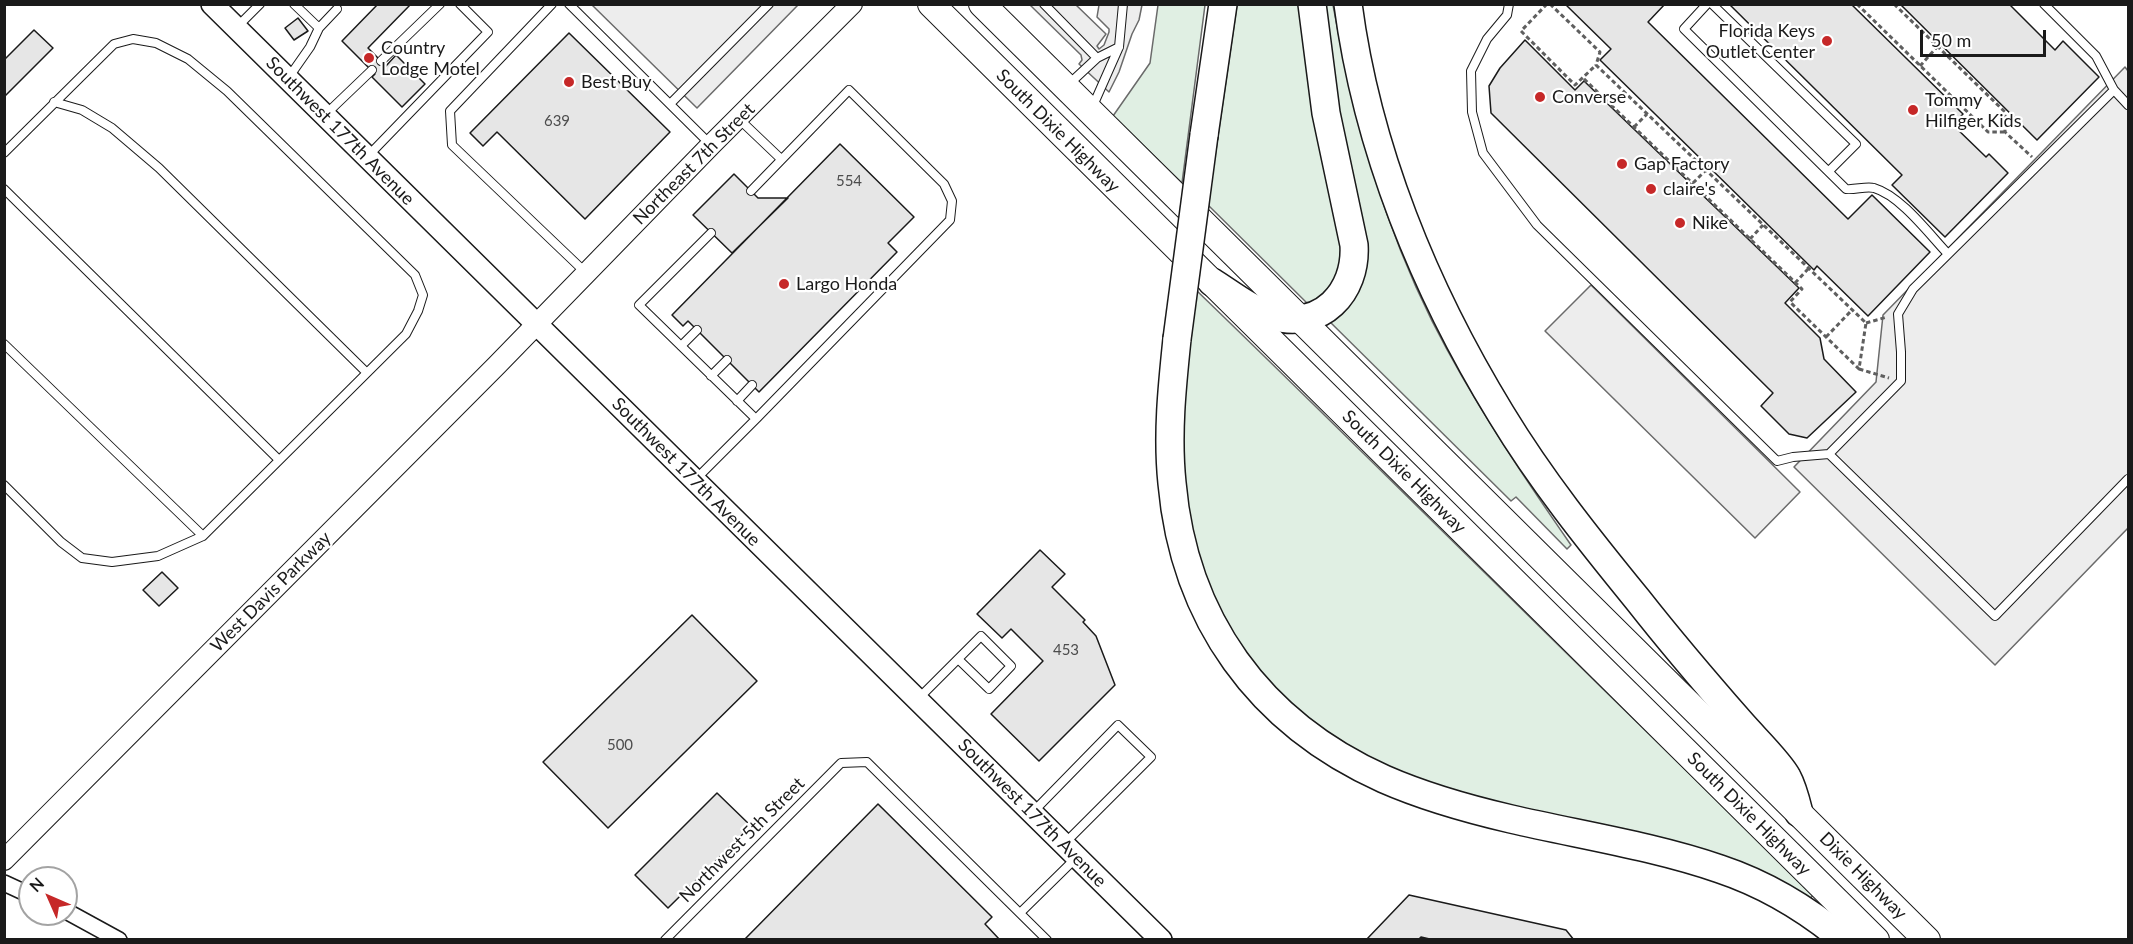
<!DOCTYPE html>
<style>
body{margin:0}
#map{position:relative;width:2133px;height:944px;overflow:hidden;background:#fff;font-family:Lato,sans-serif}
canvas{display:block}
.frame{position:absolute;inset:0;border:6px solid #1a1a1a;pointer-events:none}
.north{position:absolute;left:18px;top:866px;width:60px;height:60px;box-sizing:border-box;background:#fff;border:2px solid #a3a3a3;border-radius:50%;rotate:315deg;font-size:16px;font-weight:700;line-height:24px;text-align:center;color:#1a1a1a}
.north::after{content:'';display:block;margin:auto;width:21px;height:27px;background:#c62828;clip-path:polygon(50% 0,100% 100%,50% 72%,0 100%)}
.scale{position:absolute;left:1920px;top:30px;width:126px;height:27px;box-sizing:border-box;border:3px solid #1a1a1a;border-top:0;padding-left:8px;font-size:18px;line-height:21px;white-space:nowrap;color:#1a1a1a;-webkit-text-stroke:4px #fff;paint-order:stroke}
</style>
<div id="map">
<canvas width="2133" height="944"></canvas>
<div class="frame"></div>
<div class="north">N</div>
<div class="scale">50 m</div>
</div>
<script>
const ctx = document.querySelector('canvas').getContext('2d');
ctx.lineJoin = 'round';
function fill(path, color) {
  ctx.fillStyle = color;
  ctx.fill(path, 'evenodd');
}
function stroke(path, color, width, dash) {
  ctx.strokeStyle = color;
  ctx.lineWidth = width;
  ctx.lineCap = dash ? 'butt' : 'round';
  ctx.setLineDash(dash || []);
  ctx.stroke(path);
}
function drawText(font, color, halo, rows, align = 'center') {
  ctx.font = font + ' Lato,sans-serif';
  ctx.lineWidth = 4.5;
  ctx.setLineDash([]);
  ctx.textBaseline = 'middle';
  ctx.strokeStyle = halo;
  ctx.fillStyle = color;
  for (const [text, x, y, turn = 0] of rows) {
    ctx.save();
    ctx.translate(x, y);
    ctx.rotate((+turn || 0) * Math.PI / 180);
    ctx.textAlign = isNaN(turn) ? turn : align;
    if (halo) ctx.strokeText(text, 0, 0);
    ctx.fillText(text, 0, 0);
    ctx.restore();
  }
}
const green = new Path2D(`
 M1158,5h47l-23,178 -69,-67 37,-53z
 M1237,5h69l40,265 -34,38 -104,-103z
 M1323,5h10c19,108 50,217 99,316 40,79 89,152 139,224l-4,4 -51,-52 -5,4 -185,-183 10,-4 11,-148z
 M1196,290c207,200 410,405 618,604l-7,8 -236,-77 -180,-52 -91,-56 -59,-64 -45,-92 -13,-80v-77z`);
const parking = new Path2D(`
 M592,5h206l-101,103z
 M1030,5h46l30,29 -9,12 2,3 5,-4 5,-13v-3l-12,-12 2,-12h43l-3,15 -7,14 -13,38 -10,20 -30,-28 3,-4 -1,-5z
 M2125,67l3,4v457l-133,137 -201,-198 82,-85 7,-67z
 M1591,285l209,207 -45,46 -210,-207z`);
const building = new Path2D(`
 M378,4h33l-43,44 18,18 10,-11 29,29 -23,23 -30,-30 3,-3 -33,-33z
 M1565,4h100l-17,18 200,197 24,-24 58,57 -62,64 -51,-50 -3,4 -214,-210 11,-11z
 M1729,4h122l112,110 -10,11 33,32 3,-3 19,19 -63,64 -53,-52 10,-10z
 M1900,4h109l46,46 8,-9 36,36 -62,63z
 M298,18l10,13 -14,9 -9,-12z
 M34,30l19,18 -49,49v-37z
 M569,33l101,99 -85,87 -88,-87 -14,14 -13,-13z
 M1525,40l50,50 9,-9 215,207 -14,15 35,35 4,21 32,33 -49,46 -18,-4 -28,-28 12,-13 -282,-280 -2,-27 11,-18z
 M840,144l74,73 -26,26 9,9 -138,140 -71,-71 -5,5 -11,-11z
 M734,174l24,24h30l-56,55 -39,-38z
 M1040,550l25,24 -13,13 33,33 -2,2 13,14 19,49 -76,76 -48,-47 52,-53 -32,-32 -9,9 -25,-24z
 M162,572l16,16 -19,18 -16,-16z
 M692,615l65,66 -149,147 -65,-66z
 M717,793l34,33 -83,82 -33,-33z
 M878,804l114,113 -7,7 15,16h-256z
 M1409,895l157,35 8,10h-140l-13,-3 -3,3h-52z`);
const path = new Path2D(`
 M1547,4l-26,27 54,54 21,-20
 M1550,4l50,48 -4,13 270,258 -7,46 -69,-67 12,-13 -219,-211
 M1857,4l131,128h16
 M1894,4l111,108v20l27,25
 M1920,66l17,-19
 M1634,127l13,-13
 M1693,183l13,-13
 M1750,239l13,-14
 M1795,283l13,-14
 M1866,323l21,-6
 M1826,337l26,-27
 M1859,369l30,9`);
const service = new Path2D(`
 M552,4l-102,107 2,34 133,127
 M569,4l141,140
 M1044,4l53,54
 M1509,4l-2,11 -20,24 -16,32 1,41 11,41 54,72 240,236 16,-4 36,-3
 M1707,4l-23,25 162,160c9,1 20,-3 28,-1 27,8 55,46 74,66
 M1712,4l144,140 -27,27
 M2044,4l52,52 18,34 14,15
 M237,27l23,-23
 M319,28l18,-19
 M381,61l59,-57
 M289,77l21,-30 9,-19 -25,-24
 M1068,85l29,-27 22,-11
 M2114,90l-201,199 -15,25 3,38v29l-72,73 166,162 133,-137
 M54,102l28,8 30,18 47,40 207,204
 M670,104l99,-100
 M1092,108l27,-61 4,-43
 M325,115l47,-45
 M739,119l42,40
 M4,153l110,-109 19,-5 23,4 32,16 39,32 188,184 8,20 -5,16 -12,23 -203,202 -45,20 -46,6 -30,-4 -21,-16 -57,-57
 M368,156l120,-124 -28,-28
 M4,189l275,271
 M711,233l-72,72 117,114 194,-199 2,-19 -8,-17 -95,-94 -98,101
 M4,344l199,192
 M681,346l16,-16
 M711,376l16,-16
 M737,401l15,-16
 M695,480l61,-61
 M918,699c21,-21 42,-42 63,-63l30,30 -22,23 -31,-30
 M1033,812l85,-87 33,32 -86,86
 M1020,913l57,-56
 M665,940l176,-177 26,-1 180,178`);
const minor = new Path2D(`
 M4,883l26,12
 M66,911l53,29`);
const tertiary = new Path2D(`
 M4,860l493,-495 214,-220 141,-141`);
const secondary = new Path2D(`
 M212,4l949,936`);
const trunk = new Path2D(`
 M931,4l945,936
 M982,4l945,936`);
const motorway = new Path2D(`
 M1348,4c19,145 77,286 153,410 40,66 88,126 137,186 33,42 68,83 103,123 12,14 39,40 46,54 6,11 9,24 12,36
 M1204,135l19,-131
 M1212,282c19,12 39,28 60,34 49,15 85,-24 82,-71l-28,-132 -14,-109
 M1177,339c-5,48 -10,96 -5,144 12,136 87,240 212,296 41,18 84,30 127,40 69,16 142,27 209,50 45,15 88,41 124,71`);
const motorwayBridge = new Path2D(`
 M1177,339l27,-204`);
const markers = [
 [1827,41,6,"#c62828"],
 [369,58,6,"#c62828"],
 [569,82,6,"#c62828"],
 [1540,97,6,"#c62828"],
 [1913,110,6,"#c62828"],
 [1622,164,6,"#c62828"],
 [1651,189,6,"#c62828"],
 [1680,223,6,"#c62828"],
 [784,284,6,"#c62828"]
];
const numberNames = [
 ["639",557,121],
 ["554",849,181],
 ["453",1066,650],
 ["500",620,745]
];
const poiNames = [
 ["Florida Keys",1815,31,"right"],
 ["Outlet Center",1815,52,"right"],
 ["Country",381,48],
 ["Lodge Motel",381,69],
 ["Best Buy",581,82],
 ["Converse",1552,97],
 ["Tommy",1925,100],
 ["Hilfiger Kids",1925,121],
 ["Gap Factory",1634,164],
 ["claire's",1663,189],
 ["Nike",1692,223],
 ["Largo Honda",796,284]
];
const streetNames = [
 ["Southwest 177th Avenue",340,131,45],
 ["South Dixie Highway",1058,131,45],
 ["Northeast 7th Street",694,164,-45],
 ["Southwest 177th Avenue",686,472,45],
 ["South Dixie Highway",1404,472,45],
 ["West Davis Parkway",271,592,-45],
 ["Southwest 177th Avenue",1032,813,45],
 ["South Dixie Highway",1749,814,45],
 ["Northwest 5th Street",742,840,-45],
 ["Dixie Highway",1863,876,45]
];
fill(green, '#e0efe3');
stroke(green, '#6a6a6a', 1.5);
fill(parking, '#ededed');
stroke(parking, '#6a6a6a', 1.5);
fill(building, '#e6e6e6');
stroke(building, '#1a1a1a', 1.5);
stroke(service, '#1a1a1a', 10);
stroke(minor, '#1a1a1a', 18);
stroke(tertiary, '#1a1a1a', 22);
stroke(secondary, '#1a1a1a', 24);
stroke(trunk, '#1a1a1a', 28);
stroke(motorway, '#1a1a1a', 30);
stroke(path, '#5f5f5f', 3, [4.5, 3]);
stroke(service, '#fff', 8);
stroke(minor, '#fff', 15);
stroke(tertiary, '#fff', 20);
stroke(secondary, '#fff', 21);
stroke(trunk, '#fff', 26);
stroke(motorway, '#fff', 27);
stroke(motorwayBridge, '#1a1a1a', 30, []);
stroke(motorwayBridge, '#fff', 27);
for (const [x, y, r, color] of markers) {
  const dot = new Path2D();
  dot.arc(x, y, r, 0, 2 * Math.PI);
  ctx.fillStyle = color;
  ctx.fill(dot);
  stroke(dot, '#fff', 2);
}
drawText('15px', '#4d4d4d', null, numberNames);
drawText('18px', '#1a1a1a', '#fff', poiNames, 'left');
drawText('18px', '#1a1a1a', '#fff', streetNames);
</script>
